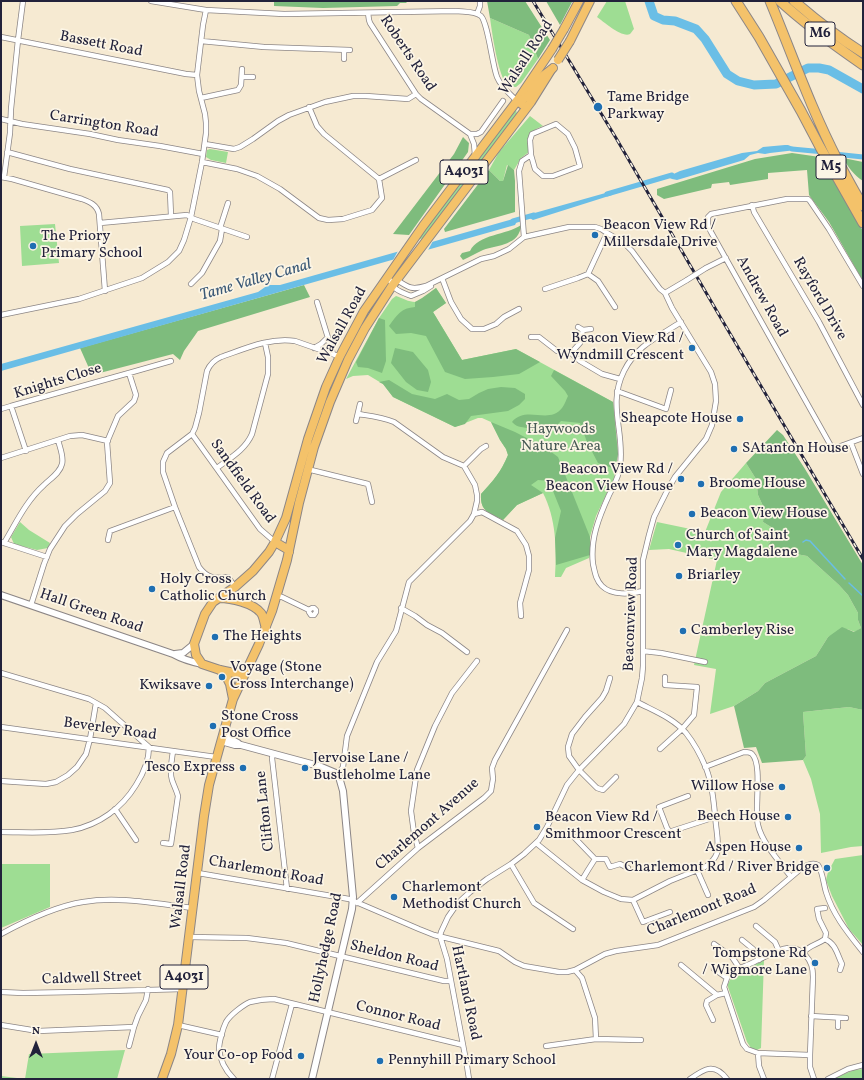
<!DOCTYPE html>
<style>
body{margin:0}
#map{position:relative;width:864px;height:1080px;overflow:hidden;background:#f6ead2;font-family:Vollkorn,serif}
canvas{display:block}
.frame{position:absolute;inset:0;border:2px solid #22223b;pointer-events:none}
.north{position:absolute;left:16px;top:1024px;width:40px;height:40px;-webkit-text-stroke:3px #fcf5e5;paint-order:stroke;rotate:0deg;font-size:11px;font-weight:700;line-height:16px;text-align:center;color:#22223b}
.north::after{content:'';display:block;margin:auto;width:14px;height:18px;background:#22223b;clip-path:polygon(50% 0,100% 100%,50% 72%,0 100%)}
</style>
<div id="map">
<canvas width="864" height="1080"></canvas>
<div class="frame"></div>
<div class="north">N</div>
</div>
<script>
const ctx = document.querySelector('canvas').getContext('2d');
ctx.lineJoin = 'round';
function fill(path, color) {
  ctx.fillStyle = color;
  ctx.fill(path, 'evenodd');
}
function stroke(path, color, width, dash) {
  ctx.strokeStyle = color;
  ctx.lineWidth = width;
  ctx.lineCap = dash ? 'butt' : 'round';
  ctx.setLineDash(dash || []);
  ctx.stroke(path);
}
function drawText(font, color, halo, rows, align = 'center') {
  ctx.font = font + ' Vollkorn,serif';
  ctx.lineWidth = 3.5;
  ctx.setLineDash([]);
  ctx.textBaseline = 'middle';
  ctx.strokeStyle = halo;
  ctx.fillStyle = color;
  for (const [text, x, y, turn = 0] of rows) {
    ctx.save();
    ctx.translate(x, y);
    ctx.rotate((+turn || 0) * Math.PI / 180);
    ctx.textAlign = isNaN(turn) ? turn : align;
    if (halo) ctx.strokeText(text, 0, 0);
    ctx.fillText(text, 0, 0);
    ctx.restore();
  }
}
const green = new Path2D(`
 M607,1h18l9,28c-1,1 -3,4 -4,5 -8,4 -26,-12 -33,-17z
 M490,18l39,17 9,24 -17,24 -5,4c-4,0 -7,-1 -9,-3 -9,-8 -15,-52 -17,-66z
 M516,109l1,6 -93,123 -7,2z
 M530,116l13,10c-14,5 -17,12 -14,26l-8,6 -7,12 -7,-5 -4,16h-3l-11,-11 10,-18z
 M210,149l18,3 -2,11 -15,-3 -5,-3 1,-7z
 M55,224l4,39 -37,3 -2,-40z
 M436,288l10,15 -13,9 29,48 54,-11 97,53 5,52 -4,24 -18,38 -6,21v18l-1,3 -23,10 -5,9h-6c2,-28 1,-59 -12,-84l-26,12 -14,15c-14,-8 -23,-8 -22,-26 12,-13 20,-22 27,-39l-2,-6 -6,-9 -9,-18 -9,-4h-4l-23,9 -62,-30 -10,-13 -15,-9 -15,1 -7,3 33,-61 13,-19 4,-3c6,2 13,6 19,6 7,-1 15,-10 21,-14z
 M746,463l10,16 2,16 5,11 1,7 -1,9 8,5 1,12 -4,6 1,4 38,7 32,29 9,10 10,18v7l3,8 -6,4 -8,-3 -19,8 -12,19 -51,27 -7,8 -24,15 -24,8 6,-45 -22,-4 23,-105 -48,-11 -20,1 8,-28 48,10 16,-40z
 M20,522l9,8 21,13 -2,5 -11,2 -23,-6 -3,-7z
 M849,707l14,3v136l-12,1 -30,6 -1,-39 -9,-35 -8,-19 3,-4 -3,-44z
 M863,855v90l-14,-16 -17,-33 -6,-16 2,-8 7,-13z
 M1,864h49v43l-49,21z
 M764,960l-3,88 -4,2 -6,-2 -4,-6 -19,-55v-3l4,-8z
 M125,1050l-8,29h-116v-3l24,3 4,-25z
 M863,1069v10h-31l22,-9z`);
const forest = new Path2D(`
 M274,1h131l2,2h-7l-3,3 -74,2 -49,-2z
 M487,1h38l25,39 -12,19 -9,-24 -39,-17z
 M546,1h25l1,1 -12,23z
 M463,137l6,6 -1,9 -59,83 -16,-1 61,-80z
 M792,153l28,4 43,74v50l-34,-59 -20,-27 -2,-25 -39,3v6l-38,6 -1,-3 -17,2 -1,4 -47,11 -7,-4v-6l98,-30z
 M843,158l20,4v19c-9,-6 -15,-14 -20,-23z
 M508,165l6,5 1,11v31l-70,20 -1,-3 45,-59 11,11h3z
 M521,225c-1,20 -23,20 -38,25 -7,3 -13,7 -20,10l-3,-4 2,-3 8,-2c8,-17 37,-16 51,-26z
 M304,285l6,12 -112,34 -14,20 -4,9 -7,-6 -81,21 -12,-27z
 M436,288l10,15 -13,9 29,48 54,-11 24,13 -21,12 -26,3 -28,2 -20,-7 -19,-36 -15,-3 -15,1 -7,-8c8,-11 12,-18 26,-19v-5l7,-4z
 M379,318l6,2 1,41 -4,12 -14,-5 -10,-1 -2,-5z
 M395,348l18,4 15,18 3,12 -3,10 -11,-2 -11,-8 -15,-19z
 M554,370l59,32 5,52 -3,15 -17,-6 -11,-21 -7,-19 -19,-2 -15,16c-5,-2 -10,-5 -15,-8 -9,-3 -12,0 -19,-7 14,-17 37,3 50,-14 3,-4 4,-8 6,-12l-3,-5 -14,-15z
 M389,380l23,14 23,5 12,-5 12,6 10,-1 10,-6 9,-4 13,-2 14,1 10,6v5l-6,6 -11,6 -37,5 -6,8 -10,3 -62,-30 -10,-13 -4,-2z
 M491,422l24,10 31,16 12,9 32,80v18l-34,10 -1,-27 6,-27 -12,-30 -11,-1 -7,5 12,8 -26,12 -14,15c-14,-8 -23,-8 -22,-26 12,-13 20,-22 27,-39l-2,-6 -6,-9z
 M777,430l6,5 22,34 58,96v145l-14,-3 -46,5 3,44 -3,4 -41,3 -6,-16 -12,1 -10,-42 24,-15 7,-8 51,-27 12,-19 14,-10 5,2 7,3 7,-4 -3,-8v-7l-10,-18 -9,-10 -32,-29 -38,-7 -1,-4 4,-6 -1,-12 -8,-5 1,-9 -1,-7 -5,-11 -2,-16 -10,-16z`);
const water = new Path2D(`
 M785,145h3l10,4 -2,1 -26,3 -5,1 -7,-1 -8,2 -6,5 -67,20 -5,-1 -5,-2 13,-6 62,-18 15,-2 6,-4z
 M609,192h4l-1,3 -79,25 -5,-3 3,-3z
 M513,219h5l-3,6 -514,146v-7l257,-72 10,-7h12z`);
const pier = new Path2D(`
 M434,239l-7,13 -35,10 7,-13z`);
const stream = new Path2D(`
 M803,542l3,-2 4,1 35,38
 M849,583l14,13`);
const canal = new Path2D(`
 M792,149l32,3
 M834,154l29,3
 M607,194l65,-19
 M513,221l21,-6`);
const river = new Path2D(`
 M649,1l5,15 9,4 12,1 21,8 9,10 22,35 11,7 16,4 22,-1 32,-16h11l10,2 34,19`);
const minor = new Path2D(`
 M151,1l55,9 78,4 172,-3c8,1 19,0 25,5 7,7 11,48 16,61 4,10 12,16 20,24
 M368,13l1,7 1,3 46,71 5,5 49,35 4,10 1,11
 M477,14l3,-8v-5
 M1,37l185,37 11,1
 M201,41l63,6 86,3
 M344,59v-9
 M242,77h11
 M201,98l37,-8 3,-5 1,-16
 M1,119l21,5 68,10 28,6 42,6 43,8
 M470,134h7l4,-2 22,-31
 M205,144l29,5 6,-2 13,-8 25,-18 11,-6 36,-13 28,-6h13l42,3 8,-5
 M7,152l63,17 98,21 2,2 1,24
 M202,162l35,7 20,7 23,13 39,29 9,2 15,-1 29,-9 10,-12 -3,-19 -55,-45 -7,-8 -8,-19
 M1,177l11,2 70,20c8,3 15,6 17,15l6,77
 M4,177l6,-44 1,-24 7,-69 5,-39
 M379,179l37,-19
 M752,205l2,7 65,110 44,83
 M100,223l87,-8 7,4 53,18
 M220,228l8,-25
 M524,237l-5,-66 3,-10 9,-6 -1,-15 2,-6 24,-10 12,10 7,14 5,18 -27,10h-10l-8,-7 -4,-14
 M706,268l20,-10
 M588,274l19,-41
 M388,276c5,14 10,15 23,20l12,-5 8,-5
 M442,278l9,24 10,17 11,10h12l12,-5 8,-7 15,-8
 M397,280c12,8 15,10 29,6l55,-27 13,-3 15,-7 15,-12 45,-10h26l6,2 6,4 16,9 9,9 28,38 5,4 7,15 39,64 4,12 1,17 -4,24 -6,14 -31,38 -7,12 -14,28 -5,18 -6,25v106l-1,12 -5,24 -13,22 -45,46 -12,15 -20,42 -8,13 -15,14 -13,10 -24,15 -17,13 -13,12 -9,13 -7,15 -1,4
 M191,284l11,-11 18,-32 2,-12
 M863,286l-34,-57 -19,-28 -2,-2h-21l-76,15 -3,3v9l3,6 120,214 4,2 28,-10
 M545,289l33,-11 10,-4 10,7 17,26
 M665,293l22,-13
 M317,302l16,52
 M1,315l78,-16 63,-21 26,-16 11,-11 5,-11 7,-23 11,-55 4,-29v-10l-1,-9 -6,-23 -2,-16 6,-50 3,-15
 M583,330l8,-1
 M531,337h8l18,14 14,2 9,8 22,13 18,5
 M314,348l7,-4 7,-7
 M571,353l9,-10 3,-13 -5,-3
 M617,391l49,18 5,-19
 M1,409l10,-3
 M356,421l4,-17
 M192,434l68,95 15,13
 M851,443l12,31
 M26,451l-15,-45 118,-33
 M1,458l69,-22 12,-1 26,6
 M464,466l17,-17 5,-3
 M217,468c13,-10 28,-18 35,-34l16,-60v-17l-3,-14
 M307,469l61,15 4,18
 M474,514l8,-2 35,19 9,14 3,11v14l-9,33 1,13
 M108,540l2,-9 65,-24
 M1,542l46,15
 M4,543c12,-20 22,-42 40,-58 6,-6 16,-12 18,-21 2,-7 -2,-16 -4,-24
 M235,587l-7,-10c-13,2 -21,1 -29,-10l-24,-60 -12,-35v-10l4,-9 25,-19 3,-6 4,-15 8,-42c3,-7 7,-11 14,-14 23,-8 49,-20 74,-16l46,16
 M643,591c-12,3 -31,5 -41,-5 -6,-6 -7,-13 -9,-22 -3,-25 6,-47 16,-69 5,-10 10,-18 11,-29 5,-34 -13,-61 4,-95 13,-26 34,-34 57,-49
 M277,596l5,1 27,13v2l2,3h3l2,-3v-2l-2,-2h-2l-3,2
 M31,605l13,-41 6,-15 15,-23 12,-12 28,-23 5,-8 -3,-41 11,-26 16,-15 2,-6 -7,-22 42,-12
 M401,608l14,8 12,9 15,8 25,19
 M643,651l18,2 44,9
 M1,673l88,26 16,9 36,32 8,7c0,14 -6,27 -13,38 -14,23 -37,40 -64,45 -23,4 -48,2 -71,2
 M610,678l-4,13 -4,7 -17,19 -13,17 -4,13 1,9 10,14 18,18 6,2 13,-13
 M1,727l215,30
 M660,749l22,-20 12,-14 3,-28 -32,-2v-8
 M273,754l-1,4 15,131
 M705,767l39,-15c3,0 6,0 8,2 11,11 2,55 6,71 4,18 22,37 33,52
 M338,774l5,-7 4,-31 30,-74 19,-31 13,-49 61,-61 4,-7 3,-13v-6l-2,-10 -11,-19 -21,-9 -49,-35c-12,-5 -23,-6 -36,-8
 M1,781l45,3 10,-2 12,-7 9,-8 9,-13 4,-15 6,-36
 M688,796l-29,11 8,21 2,3h3l43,-14
 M115,809l21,31
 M570,833l25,26h11l4,8 10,-3 8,4
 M163,843l8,1 7,-48c-2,-7 -4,-10 -6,-16 -3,-9 0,-20 1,-29
 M536,843l46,37 22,12 17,7 12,1 37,-19 35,-14c6,-4 10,-8 12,-14 2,-9 0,-19 -1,-28 -2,-19 -3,-39 -10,-57 -5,-12 -12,-25 -20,-35 -13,-15 -32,-22 -49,-31
 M418,848l-4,-15 -3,-22 6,-41 18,-44 17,-33 25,-32
 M511,864l23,39 39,26
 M697,870l11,25
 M198,873l151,26 70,30 15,6 65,16 16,11 9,4 35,6h8l8,-2 30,-16 11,-3 42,-6 96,-38 10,-7 39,-33c5,-2 10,-5 15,-2 4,4 6,21 8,27 7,23 22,41 37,60
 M582,880l6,-10 7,-11
 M633,900l10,22 27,-10
 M357,903l61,-55 66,-50 7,-7 2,-12 -1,-11 3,-8 72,-130
 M756,926l19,16 4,9
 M1,934c24,-13 56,-28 82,-32 36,-6 74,2 110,6
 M440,936l7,23 20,107 2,13
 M189,937l58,1 39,5 158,38h7
 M825,939c11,5 12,15 17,25l-2,6
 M742,940l11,9 6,11
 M714,944l18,13 8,12
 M803,953c6,-8 14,-8 22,-14l1,-6 -7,-14 -2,-10 8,-1
 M681,965l36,30
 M714,969l13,9
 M575,970l7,8 13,40 1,21
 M1,992l22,1 52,-1 108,-3
 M811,1016l35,2
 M838,1018v9
 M713,1020l-7,-15 1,-4 10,-6 9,-2
 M1,1025l37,6 96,-4 4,-11 8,-16 2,-11
 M178,1025l44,10
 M129,1046l5,-19
 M546,1046l50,-7 45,1
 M758,1053l1,13 5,13
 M810,1055l-52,-2 -11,-4 -4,-5 -19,-57 3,-9 3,-4c8,-6 19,-9 28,-14 16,-7 34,-21 48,-4 6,6 7,13 7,21l-3,78v12l4,12
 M234,1079c-8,-8 -14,-18 -15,-30 0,-7 4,-21 7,-27 4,-7 17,-17 24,-20 8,-2 16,-3 24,-3l189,46
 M272,1079l20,-75
 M690,1079c14,-10 24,-17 37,0
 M828,1079l20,-10 15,-4`);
const tertiary = new Path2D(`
 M1,595l172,59c9,5 19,8 29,10
 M175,654l8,-1 11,-9
 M224,730l5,8 9,5
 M221,741l14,4h6l78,21 19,8 1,3 4,14 10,106 -1,12 -40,170`);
const primary = new Path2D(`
 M564,29l15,-28
 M570,41l20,-40
 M275,542l12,7 2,3
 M219,598c12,0 34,5 42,15 3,4 3,10 5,15
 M248,668l-10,5h-4l-14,-3 -18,-6 -6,-9 -2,-11 11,-30 8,-12 22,-15 18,-16 16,-19 6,-10 11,-24 22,-79 18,-52 14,-31 24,-45 59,-85 94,-125 35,-52
 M220,670l7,8 3,6 3,15
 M162,1079l9,-25 7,-29 26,-209 5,-31 24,-86 26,-55 13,-33 15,-51 12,-57 15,-56 16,-45 18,-42 17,-32 27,-42 139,-184 20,-32`);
const trunk = new Path2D(`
 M517,101c16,-4 14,-11 23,-22 3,-4 9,-7 13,-11
 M517,101l9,6`);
const motorway = new Path2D(`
 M736,1l23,36 42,74 19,36 43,76
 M770,1c22,53 41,108 68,160 8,15 16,30 25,45
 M780,1c26,24 54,44 83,64
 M794,1c22,19 45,37 69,52`);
const rail = new Path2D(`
 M533,1l83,137 106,182 141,239`);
const minorBridge = new Path2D(`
 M687,280l19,-12`);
const primaryBridge = new Path2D(`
 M552,49l12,-20
 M558,60l12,-19`);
const markers = [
 [598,107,5,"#1f6fb2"],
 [595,235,4,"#1f6fb2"],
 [33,246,4,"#1f6fb2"],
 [692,348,4,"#1f6fb2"],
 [740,419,4,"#1f6fb2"],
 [734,449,4,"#1f6fb2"],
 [681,479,4,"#1f6fb2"],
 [701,484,4,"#1f6fb2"],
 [692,514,4,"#1f6fb2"],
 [678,545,4,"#1f6fb2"],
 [679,576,4,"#1f6fb2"],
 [152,589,4,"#1f6fb2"],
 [683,631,4,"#1f6fb2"],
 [215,637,4,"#1f6fb2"],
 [222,677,4,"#1f6fb2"],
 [209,686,4,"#1f6fb2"],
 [213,726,4,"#1f6fb2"],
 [243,768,4,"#1f6fb2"],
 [305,768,4,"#1f6fb2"],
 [782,787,4,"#1f6fb2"],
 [788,817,4,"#1f6fb2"],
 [537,827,4,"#1f6fb2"],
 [799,848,4,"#1f6fb2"],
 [827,868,4,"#1f6fb2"],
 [394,897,4,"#1f6fb2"],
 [815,963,4,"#1f6fb2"],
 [301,1056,4,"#1f6fb2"],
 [380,1061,4,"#1f6fb2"]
];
const shields = [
 [820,34,30],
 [831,167,30],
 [464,172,48],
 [184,977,48]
];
const shieldNames = [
 ["M6",820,34],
 ["M5",831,167],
 ["A4031",464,172],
 ["A4031",184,977]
];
const streetNames = [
 ["Bassett Road",101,45,11],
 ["Roberts Road",407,54,56],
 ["Walsall Road",527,58,-57],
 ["Carrington Road",104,125,9],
 ["Andrew Road",761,297,61],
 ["Rayford Drive",819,299,60],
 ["Walsall Road",343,326,-61],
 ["Knights Close",58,382,-17],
 ["Sandfield Road",242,482,54],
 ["Hall Green Road",91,612,19],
 ["Beaconview Road",632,614,-88],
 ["Beverley Road",110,730,8],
 ["Clifton Lane",266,811,-96],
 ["Charlemont Avenue",428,825,-41],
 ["Charlemont Road",266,872,10],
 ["Walsall Road",182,887,-83],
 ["Charlemont Road",702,911,-22],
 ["Hollyhedge Road",327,948,-78],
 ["Sheldon Road",394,957,14],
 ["Caldwell Street",92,979,-2],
 ["Hartland Road",465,993,78],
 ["Connor Road",398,1017,14]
];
const poiNames = [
 ["Tame Bridge",607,98],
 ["Parkway",607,115],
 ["Beacon View Rd /",603,226],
 ["Millersdale Drive",603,243],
 ["The Priory",41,237],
 ["Primary School",41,254],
 ["Beacon View Rd /",684,339,"right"],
 ["Wyndmill Crescent",684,356,"right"],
 ["Sheapcote House",732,419,"right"],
 ["SAtanton House",742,449],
 ["Beacon View Rd /",673,470,"right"],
 ["Beacon View House",673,487,"right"],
 ["Broome House",709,484],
 ["Beacon View House",700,514],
 ["Church of Saint",686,536],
 ["Mary Magdalene",686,553],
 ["Briarley",687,576],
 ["Holy Cross",160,580],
 ["Catholic Church",160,597],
 ["Camberley Rise",691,631],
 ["The Heights",223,637],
 ["Voyage (Stone",230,668],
 ["Cross Interchange)",230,685],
 ["Kwiksave",201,686,"right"],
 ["Stone Cross",221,717],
 ["Post Office",221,734],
 ["Jervoise Lane /",313,759],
 ["Bustleholme Lane",313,776],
 ["Tesco Express",235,768,"right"],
 ["Willow Hose",774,787,"right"],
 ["Beech House",780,817,"right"],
 ["Beacon View Rd /",545,818],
 ["Smithmoor Crescent",545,835],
 ["Aspen House",791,848,"right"],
 ["Charlemont Rd / River Bridge",819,868,"right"],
 ["Charlemont",402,888],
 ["Methodist Church",402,905],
 ["Tompstone Rd",807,954,"right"],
 ["/ Wigmore Lane",807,971,"right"],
 ["Your Co-op Food",293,1056,"right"],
 ["Pennyhill Primary School",388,1061]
];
const parkNames = [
 ["Haywoods",561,430],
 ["Nature Area",561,447]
];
const waterNames = [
 ["Tame Valley Canal",256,281,-16]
];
fill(green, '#9edd93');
fill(forest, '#7ebc7d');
fill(water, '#6abee6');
fill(pier, '#f6ead2');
stroke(stream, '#6abee6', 1.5);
stroke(canal, '#6abee6', 5);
stroke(river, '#6abee6', 9);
stroke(minor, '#8c8686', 6);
stroke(tertiary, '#8c8686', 8);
stroke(primary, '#8c8686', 10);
stroke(trunk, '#8c8686', 10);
stroke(motorway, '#8c8686', 11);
stroke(minor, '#fff', 4.5);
stroke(tertiary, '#fff', 6);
stroke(primary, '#f4c26a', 8);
stroke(trunk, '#f4c26a', 8);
stroke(motorway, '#f4c26a', 9);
stroke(rail, '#22223b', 3);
stroke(rail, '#fcf5e5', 1.5, [4.5]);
stroke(minorBridge, '#8c8686', 6, []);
stroke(primaryBridge, '#8c8686', 10, []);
stroke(minorBridge, '#fff', 4.5);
stroke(primaryBridge, '#f4c26a', 8);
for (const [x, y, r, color] of markers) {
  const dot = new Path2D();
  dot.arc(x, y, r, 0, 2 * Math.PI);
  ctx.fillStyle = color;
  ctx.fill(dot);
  stroke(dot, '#fcf5e5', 1.5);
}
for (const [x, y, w] of shields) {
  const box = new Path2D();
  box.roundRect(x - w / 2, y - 12, w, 24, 3);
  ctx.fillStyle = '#fcf5e5';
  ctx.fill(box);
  stroke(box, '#22223b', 1);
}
drawText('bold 14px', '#22223b', null, shieldNames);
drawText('15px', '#22223b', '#fcf5e5', streetNames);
drawText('15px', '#22223b', '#fcf5e5', poiNames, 'left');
drawText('15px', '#475a55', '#fcf5e5', parkNames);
drawText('italic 16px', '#3b5977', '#fcf5e5', waterNames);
</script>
